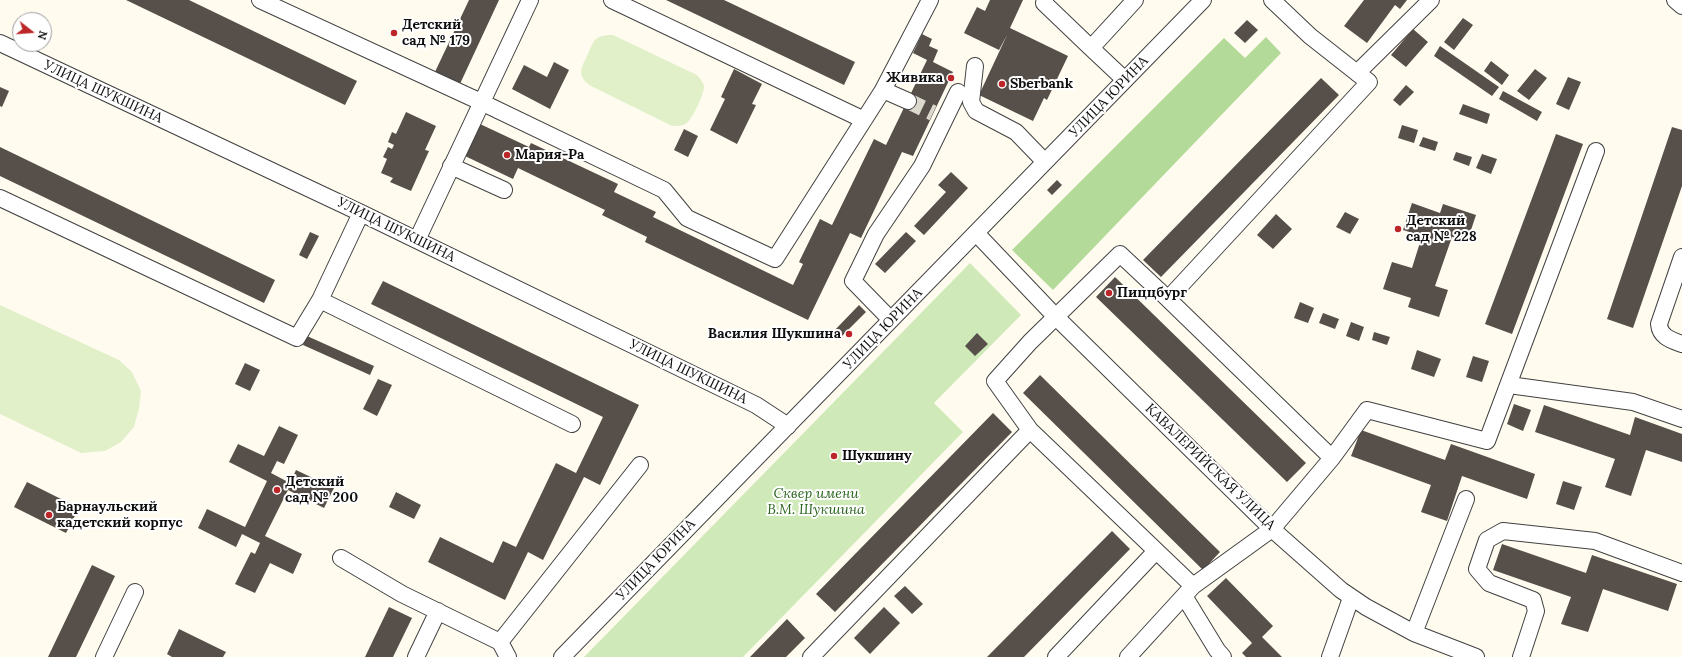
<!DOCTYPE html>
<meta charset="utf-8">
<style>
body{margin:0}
#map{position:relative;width:1682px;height:657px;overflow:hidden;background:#fffcef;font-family:Lora,serif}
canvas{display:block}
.north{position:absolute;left:12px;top:12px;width:40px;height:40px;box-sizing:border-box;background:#fff;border:1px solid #9f9f9f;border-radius:50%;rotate:107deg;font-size:11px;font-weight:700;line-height:16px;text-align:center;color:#0e0e0e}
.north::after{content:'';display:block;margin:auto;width:14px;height:18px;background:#bd2628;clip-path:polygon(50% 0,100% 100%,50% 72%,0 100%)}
</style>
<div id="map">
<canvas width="1682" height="657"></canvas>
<div class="north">N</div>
</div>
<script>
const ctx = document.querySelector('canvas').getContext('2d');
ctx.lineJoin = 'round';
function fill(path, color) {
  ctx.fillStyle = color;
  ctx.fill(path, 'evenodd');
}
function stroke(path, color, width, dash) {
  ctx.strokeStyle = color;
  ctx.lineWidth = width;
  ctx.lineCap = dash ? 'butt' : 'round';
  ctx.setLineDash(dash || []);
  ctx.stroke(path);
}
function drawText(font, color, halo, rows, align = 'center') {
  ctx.font = font + ' Lora,serif';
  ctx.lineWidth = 4;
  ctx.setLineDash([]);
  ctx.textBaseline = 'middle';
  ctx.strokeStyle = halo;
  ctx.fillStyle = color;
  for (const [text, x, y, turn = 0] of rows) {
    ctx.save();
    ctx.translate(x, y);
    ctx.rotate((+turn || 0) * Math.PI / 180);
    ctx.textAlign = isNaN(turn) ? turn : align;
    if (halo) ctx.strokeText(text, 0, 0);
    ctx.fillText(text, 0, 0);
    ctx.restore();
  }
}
const green = new Path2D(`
 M970,263l51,52 -87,88 29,29 -220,225h-159z`);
const forest = new Path2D(`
 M1266,37l15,16 -228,237 -41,-40 212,-212 21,20z`);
const pitch = new Path2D(`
 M613,35l84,40c3,3 6,7 7,11 1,6 -11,32 -17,37 -4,3 -9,3 -15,3l-81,-40c-15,-10 -10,-18 -3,-32 2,-5 4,-11 7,-14 5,-5 12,-5 18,-5z
 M0,305l119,55 13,12 9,19 -2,18 -5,18 -13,15 -16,9 -24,2 -81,-39z`);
const building = new Path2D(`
 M126,0h63l168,81 -12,24z
 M469,0h30l-40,86 -25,-12z
 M666,0h58l131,62 -11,23z
 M990,0h33l-13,28 58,28 -21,44 -3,-2 -11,23 -54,-26 28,-60 -8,15 -35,-17 13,-26 8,4z
 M1364,0h43l-7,9 -5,-4 -28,38 -23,-17z
 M1463,18l10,7 -19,25 -10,-8z
 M1247,20l11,10 -13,13 -11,-10z
 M1413,29l15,13 -22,25 -15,-12z
 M922,34l10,5 -3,7 9,4 -5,12 20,10 -40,84 -11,-4 -41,86 -11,-5 -42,87 -163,-78 2,-5 -45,-22 3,-5 -87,-42 -5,11 -48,-23 15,-32 49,23 2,-4 87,41 -4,8 42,20 -3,5 140,68 10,-21 -4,-2 21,-43 12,6 42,-86 12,6 41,-85 -14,-7z
 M1440,46l59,41 -7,9 -58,-40z
 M1491,61l18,14 -7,10 -18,-14z
 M554,62l15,8 -19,39 -38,-20 12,-24 23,12z
 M734,69l28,15 -10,20 4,1 -19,39 -27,-14 15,-31 -4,-2z
 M1535,69l12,9 -18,22 -12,-9z
 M1568,77l13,5 -12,28 -13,-6z
 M1321,78l18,17 -178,182 -18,-17z
 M1406,85l8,7 -14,14 -7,-6z
 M0,87l9,4 -7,16 -2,-1z
 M1503,91l39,21 -5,9 -38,-22z
 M1463,104l27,10 -3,10 -28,-10z
 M406,112l30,14 -11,24 4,1 -18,40 -21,-9 3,-4 -12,-5 6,-14 -4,-2 5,-10 4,2 2,-4 -6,-3 4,-10 4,2z
 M1402,125l16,5 -4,13 -16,-5z
 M1672,127l10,3v56l-49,142 -26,-9z
 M684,129l14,7 -10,21 -14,-7z
 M1556,134l27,10 -71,190 -27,-10z
 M1423,137l15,5 -3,9 -16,-5z
 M0,147l275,133 -11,23 -264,-127z
 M1456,152l16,5 -3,9 -16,-6z
 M1482,154l15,5 -6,15 -15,-6z
 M951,172l17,16 -44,47 -10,-9 32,-34 -8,-7z
 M1057,180l5,5 -10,10 -5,-5z
 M1412,203l28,10 3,-9 33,11 -9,27 -15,-5 -17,49 13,4 -9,27 -31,-10 3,-9 -28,-9 9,-27 20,6 10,-32 -19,-6z
 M1345,212l14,7 -9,15 -14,-7z
 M1276,214l16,15 -19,20 -16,-14z
 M310,232l9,4 -12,23 -8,-4z
 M906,232l10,9 -31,32 -10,-9z
 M1115,277l191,186 -19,19 -191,-185z
 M383,281l256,124 -39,80 -16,-8 -41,83 -15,-8 -23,48 -77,-38 12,-25 53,26 10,-22 13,6 40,-84 20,10 27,-56 -232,-113z
 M1300,302l14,6 -6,15 -14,-5z
 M859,305l7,7 -27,27 -7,-6z
 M1323,313l16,6 -4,10 -16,-6z
 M1351,322l13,5 -5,14 -13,-5z
 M1374,332l16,5 -3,8 -15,-5z
 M977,333l11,11 -13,12 -10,-10z
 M307,336l67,30 -4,9 -67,-30z
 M1417,350l24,9 -7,18 -23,-8z
 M1473,356l16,5 -7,21 -16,-5z
 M245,363l15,7 -10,21 -15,-7z
 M1040,375l180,177 -17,18 -180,-177z
 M378,379l14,6 -15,31 -14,-7z
 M1514,404l17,6 -8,21 -16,-7z
 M1544,405l86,30 5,-18 47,17v28l-36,-12 -15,46 -26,-9 10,-28 -80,-27z
 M993,413l19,19 -177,180 -19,-18z
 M279,426l19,9 -14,29 -7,-3 -6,12 19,10 6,-13 38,18 -10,20 -36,-18 -23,46 37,18 -9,20 -23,-11 -15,30 -20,-9 16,-32 4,2 5,-11 -18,-9 -6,13 -38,-19 9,-19 38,18 22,-46 -38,-19 9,-18 26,12z
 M1361,430l84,30 6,-16 84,30 -8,25 -65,-23 -15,45 -26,-9 10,-27 -80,-29z
 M1563,481l19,6 -8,23 -18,-6z
 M27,482l52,26 -13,25 -52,-26z
 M396,492l25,13 -7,14 -25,-12z
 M1112,531l18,18 -106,108h-37z
 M1502,544l84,29 6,-18 85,29 -9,27 -65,-22 -15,43 -27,-8 10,-27 -78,-27z
 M92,565l23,11 -39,81h-28z
 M1226,578l47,48 -11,11 20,20h-36l-4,-4 10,-10 -45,-47z
 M905,586l18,18 -11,10 -18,-18z
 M389,607l23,11 -19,39h-28z
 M884,607l16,16 -30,31 -16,-16z
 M787,619l18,19 -19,19h-36z
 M179,629l47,23 -3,5h-51l-5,-3z`);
const minorTunnel = new Path2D(`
 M908,101l25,12`);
const minor = new Path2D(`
 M260,0l221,102 183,88 23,28 88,41 108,-169 47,-90
 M612,0l252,120
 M1045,0l-1,3 47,45
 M1272,0l38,36 47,37 74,-73
 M1675,0l7,6
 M0,43l361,170 395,192 32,21
 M975,66l-4,36 5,9 40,21 29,30
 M1125,80l-34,-32 44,-48
 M883,90l25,11
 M451,166l53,24
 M0,198l297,140 23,-38 41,-87
 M976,233l79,83 217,213 69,61 25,17 48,26 62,24
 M417,240l113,-240
 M1682,257l-23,67c1,13 12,16 23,20
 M1168,299l164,159
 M320,300l252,124
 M891,320l-38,-39 23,-47 46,-68 36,-74
 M1509,385l124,17 49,17
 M1030,430l163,156 79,-57 60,-71 35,-48 120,31 109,-290
 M341,558l61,36 98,48 8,15
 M1184,596l33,54 6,7
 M1414,633l52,-134
 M500,642l140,-177
 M104,657l31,-65
 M416,657l22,-46
 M562,657l641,-657
 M811,657l219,-227 -35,-49 35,-39 90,-88 48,45 201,-217 -12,-9
 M1056,657l100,-106
 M1128,657l65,-71
 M1330,657l21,-59
 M1521,657l15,-46 -3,-11 -44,-17 -12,-14 10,-29 16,-9 92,10 87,32`);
const markers = [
 [394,33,4,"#bd2628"],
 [951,78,4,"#bd2628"],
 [1002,84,4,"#bd2628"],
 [507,155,4,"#bd2628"],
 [1398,229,4,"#bd2628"],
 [1109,293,4,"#bd2628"],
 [849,334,4,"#bd2628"],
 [834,456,4,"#bd2628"],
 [277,490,4,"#bd2628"],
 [49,515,4,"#bd2628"]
];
const poiNames = [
 ["Детский",402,25],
 ["сад № 179",402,41],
 ["Живика",943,78,"right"],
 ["Sberbank",1010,84],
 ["Мария-Ра",515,155],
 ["Детский",1406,221],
 ["сад № 228",1406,237],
 ["Пиццбург",1117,293],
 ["Василия Шукшина",841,334,"right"],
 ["Шукшину",842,456],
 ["Детский",285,482],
 ["сад № 200",285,498],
 ["Барнаульский",57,507],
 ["кадетский корпус",57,523]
];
const streetNames = [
 ["УЛИЦА ШУКШИНА",103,92,25],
 ["УЛИЦА ЮРИНА",1109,97,-46],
 ["УЛИЦА ШУКШИНА",396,230,26],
 ["УЛИЦА ЮРИНА",883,329,-46],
 ["УЛИЦА ШУКШИНА",688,372,26],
 ["КАВАЛЕРИЙСКАЯ УЛИЦА",1210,467,44],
 ["УЛИЦА ЮРИНА",656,560,-46]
];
const parkNames = [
 ["Сквер имени",816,494],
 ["В.М. Шукшина",816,510]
];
fill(green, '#d0e9b8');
fill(forest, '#b3da98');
fill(pitch, '#e2f0ca');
fill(building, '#564f4a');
stroke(minorTunnel, '#dbd8cd', 16, [16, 8]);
stroke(minor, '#414141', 18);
stroke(minor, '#fff', 16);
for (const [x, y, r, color] of markers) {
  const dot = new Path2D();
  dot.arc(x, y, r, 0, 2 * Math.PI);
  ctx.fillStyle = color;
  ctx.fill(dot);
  stroke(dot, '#fff', 1.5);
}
drawText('bold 14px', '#0e0e0e', '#fff', poiNames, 'left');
drawText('14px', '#0e0e0e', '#fff', streetNames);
drawText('italic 14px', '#2a651e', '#fff', parkNames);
</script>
